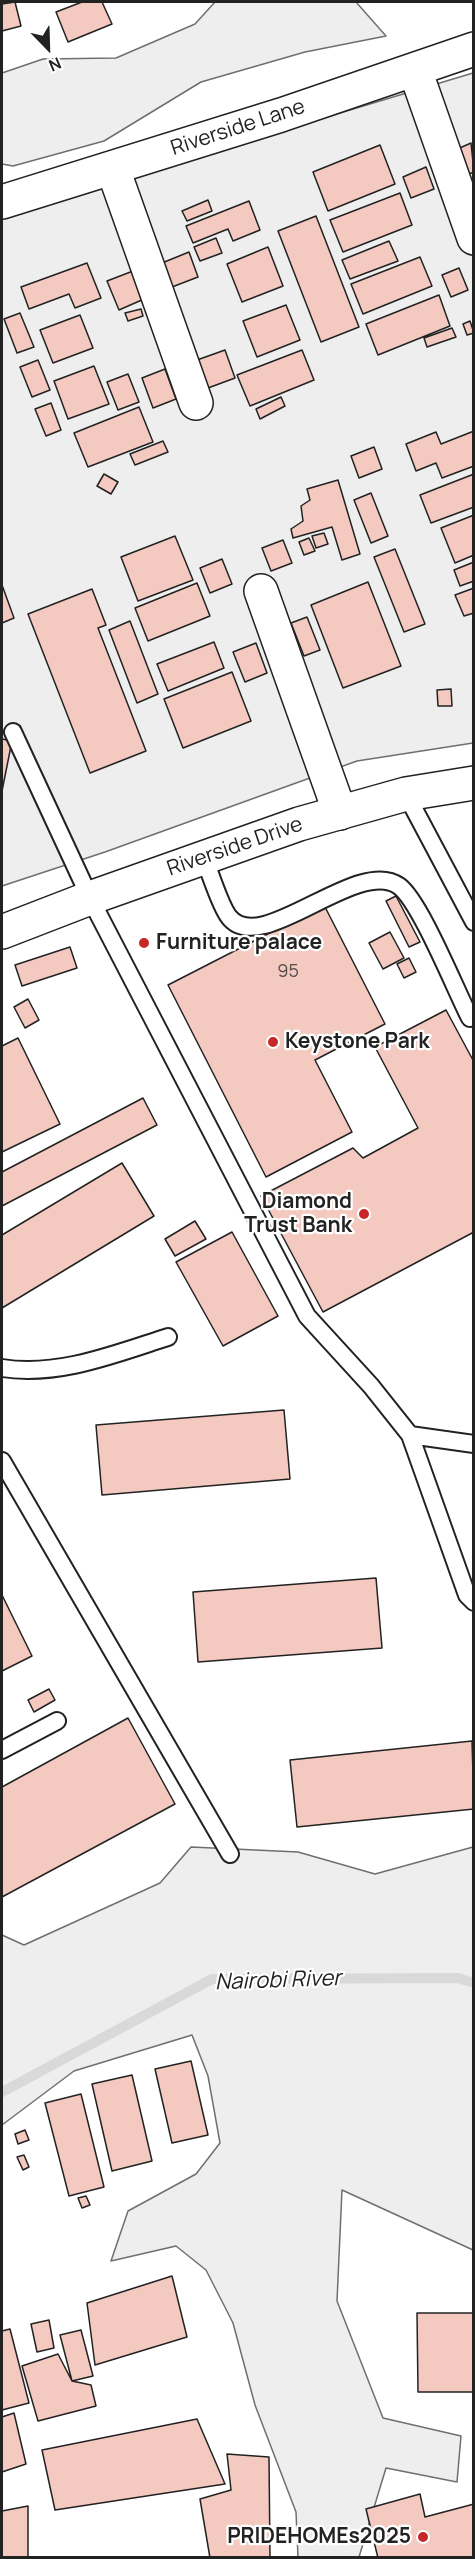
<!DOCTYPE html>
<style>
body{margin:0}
#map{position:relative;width:475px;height:2559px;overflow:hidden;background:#fff;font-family:Manrope,sans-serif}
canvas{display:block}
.frame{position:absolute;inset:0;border:3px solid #222;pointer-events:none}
.north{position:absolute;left:18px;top:18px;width:60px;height:60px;-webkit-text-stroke:4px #fff;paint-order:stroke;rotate:157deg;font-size:16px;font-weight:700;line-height:24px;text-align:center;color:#222}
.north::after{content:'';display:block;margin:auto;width:21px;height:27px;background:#222;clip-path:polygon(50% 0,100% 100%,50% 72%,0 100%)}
</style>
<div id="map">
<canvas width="475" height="2559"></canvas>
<div class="frame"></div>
<div class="north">N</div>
</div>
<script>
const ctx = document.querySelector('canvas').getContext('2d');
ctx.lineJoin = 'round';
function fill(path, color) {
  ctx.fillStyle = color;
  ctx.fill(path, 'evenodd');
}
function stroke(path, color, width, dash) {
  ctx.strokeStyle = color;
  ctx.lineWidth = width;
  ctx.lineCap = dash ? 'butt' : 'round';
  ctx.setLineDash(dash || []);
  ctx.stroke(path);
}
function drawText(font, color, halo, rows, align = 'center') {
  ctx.font = font + ' Manrope,sans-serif';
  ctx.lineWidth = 4.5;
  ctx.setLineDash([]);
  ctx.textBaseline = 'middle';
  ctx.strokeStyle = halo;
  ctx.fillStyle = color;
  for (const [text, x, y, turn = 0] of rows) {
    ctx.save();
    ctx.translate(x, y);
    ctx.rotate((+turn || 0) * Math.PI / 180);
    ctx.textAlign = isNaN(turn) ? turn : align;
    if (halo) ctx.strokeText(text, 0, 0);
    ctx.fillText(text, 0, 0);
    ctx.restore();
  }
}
const green = new Path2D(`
 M215,2h141l30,34 -81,16 -104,30 -97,59 -91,25 -11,-2v-91l41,-14 73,-1 79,-34z
 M473,73v670l-116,18 -252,91 -103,34v-667l95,-33z
 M191,1847l107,5 77,22 98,-27v403l-131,-60 -5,111 46,117 78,18 -4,46 -71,-14 -27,89h-61l-2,-45 -41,-107 -22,-82 -27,-53 -30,-24 -65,15 17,-50 68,-37 24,-31 -12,-67 -16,-41 -118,36 -72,54v-190l22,10 136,-62z`);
const stream = new Path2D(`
 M2,2092l210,-113 246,-1 16,5`);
const building = new Path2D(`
 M15,2l6,24 -19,5v-27z
 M82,2h20l10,22 -44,18 -12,-30z
 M471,143l3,29 -10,4 -11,-25z
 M380,145l15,39 -67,27 -15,-39z
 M426,167l8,22 -23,9 -8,-21z
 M400,193l12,32 -69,27 -13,-32z
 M208,200l4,11 -25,10 -5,-10z
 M249,201l11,29 -27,11 -5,-12 -35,14 -7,-17z
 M316,216l43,111 -38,15 -43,-111z
 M216,238l6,15 -22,8 -6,-14z
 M389,241l9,20 -48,18 -8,-19z
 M268,247l15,39 -41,16 -15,-38z
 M189,252l9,25 -26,10 -10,-24z
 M420,257l12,29 -69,28 -12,-30z
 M87,263l14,35 -26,10 -6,-14 -40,15 -8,-22z
 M459,268l9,22 -17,7 -9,-22z
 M133,271l11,28 -25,11 -12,-29z
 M439,295l11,31 -72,29 -12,-31z
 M286,305l14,35 -43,17 -14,-36z
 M141,309l2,7 -15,5 -3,-8z
 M20,313l14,34 -17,6 -13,-34z
 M80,315l13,33 -40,15 -13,-33z
 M470,321l4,12 -7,2 -4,-11z
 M452,328l4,9 -29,10 -3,-9z
 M225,350l10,28 -27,10 -11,-28z
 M302,350l12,30 -64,26 -13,-31z
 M38,360l12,30 -18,7 -12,-30z
 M94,366l15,38 -41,15 -14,-38z
 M165,369l11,30 -23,9 -11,-30z
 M128,374l11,28 -21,8 -11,-28z
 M281,397l4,9 -25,13 -4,-10z
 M51,403l10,27 -15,6 -11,-27z
 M139,407l14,35 -65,25 -14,-34z
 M474,431v35l-32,12 -6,-15 -20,8 -10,-27 30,-12 5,12z
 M163,441l5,11 -33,13 -5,-11z
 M374,447l8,22 -23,9 -8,-22z
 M104,474l14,8 -7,12 -14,-8z
 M474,474v33l-43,16 -11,-28z
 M338,480l22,74 -18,6 -10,-33 -39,11 -2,-9 12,-8 -2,-15 9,-6 -3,-11z
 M371,493l17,43 -17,7 -17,-43z
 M474,515v40l-19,8 -14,-35z
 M324,533l4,11 -12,4 -4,-12z
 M175,536l18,44 -55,21 -17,-44z
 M309,538l6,13 -11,4 -5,-13z
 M283,540l9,23 -21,8 -9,-23z
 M395,549l30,75 -21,8 -30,-75z
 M222,559l10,25 -22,9 -10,-25z
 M474,562v19l-14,5 -6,-16z
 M368,582l33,84 -58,22 -32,-83z
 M197,583l13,33 -62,25 -13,-33z
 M2,585l12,33 -12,5z
 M474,588v25l-10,3 -9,-21z
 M92,589l14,36 -8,3 48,123 -56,22 -62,-159z
 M307,617l13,33 -16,6 -13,-33z
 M130,621l28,73 -21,9 -28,-73z
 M214,642l10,26 -56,23 -11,-27z
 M256,643l11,30 -22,9 -12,-30z
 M232,672l19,49 -68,27 -19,-49z
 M451,689l1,17h-14l-1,-16z
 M2,739l10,2 -10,50z
 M396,896l24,46 -11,5 -23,-46z
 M324,905l61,119 -70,36 37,72 -86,45 -98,-192z
 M390,932l14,26 -21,11 -14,-26z
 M70,947l7,21 -55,18 -7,-21z
 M409,958l7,14 -12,6 -7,-14z
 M28,999l11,21 -14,8 -11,-21z
 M446,1010l28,52v170l-151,80 -62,-116 92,-48 10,10 55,-30 -43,-81z
 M18,1038l42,86 -58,28v-106z
 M143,1098l14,27 -155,81v-34z
 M122,1163l32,53 -152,92v-73z
 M195,1221l11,18 -31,17 -10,-17z
 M232,1232l46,84 -55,30 -47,-84z
 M284,1410l6,69 -188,16 -6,-70z
 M376,1578l6,70 -184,14 -5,-70z
 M2,1595l30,61 -30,15z
 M49,1689l6,11 -21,12 -6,-12z
 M128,1718l47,86 -173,93v-110z
 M472,1741l2,68 -177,18 -7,-67z
 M191,2061l17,74 -36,8 -17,-74z
 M132,2075l20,86 -40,10 -20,-87z
 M81,2094l23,93 -35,9 -24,-93z
 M25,2130l4,10 -11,4 -3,-10z
 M24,2155l5,12 -6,3 -6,-13z
 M86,2196l4,9 -8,3 -4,-10z
 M172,2276l15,61 -92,28 -8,-62z
 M417,2313h57v79h-56z
 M49,2320l5,28 -17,4 -6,-28z
 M10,2329l19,74 -27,7v-79z
 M81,2330l12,46 -21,5 -12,-46z
 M58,2354l14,27 19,4 5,21 -58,15 -16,-55z
 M14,2413l12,51 -24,8v-55z
 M197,2419l28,65 -170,26 -13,-60z
 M227,2454l42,3 1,101h-60l-10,-59 31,-9z
 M420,2494l5,23 49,-13v54h-96l-12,-49z
 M28,2506v52h-26v-47z`);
const lane = new Path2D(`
 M13,732l77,166 217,418 64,70 39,49 57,160 7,7
 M406,794l68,128
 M204,858c6,14 16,48 25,59 32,41 128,-61 170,-31 21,15 57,105 71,132
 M2,1368c56,9 113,-14 166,-31
 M410,1435l64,9
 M2,1461l228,393
 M2,1750l55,-29`);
const street = new Path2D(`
 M415,70l59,168
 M113,169l83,234
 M2,202l279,-87 193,-66
 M261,591l79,222`);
const secondary = new Path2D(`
 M2,932l88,-34 209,-74 107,-30 68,-11`);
const markers = [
 [144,943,6,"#c62828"],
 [273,1042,6,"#c62828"],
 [364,1214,6,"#c62828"],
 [423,2537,6,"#c62828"]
];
const numberNames = [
 ["95",288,972]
];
const streetNames = [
 ["Riverside Lane",238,128,-18],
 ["Riverside Drive",235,847,-19]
];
const poiNames = [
 ["Furniture palace",156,943],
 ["Keystone Park",285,1042],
 ["Diamond",352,1202,"right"],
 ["Trust Bank",352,1226,"right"],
 ["PRIDEHOMEs2025",411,2537,"right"]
];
const waterNames = [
 ["Nairobi River",278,1981,-2]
];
fill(green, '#eee');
stroke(green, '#6f6f6f', 1.5);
stroke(stream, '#d9d9d9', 10);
fill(building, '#f3c9c0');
stroke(building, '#222', 1.5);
stroke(lane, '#222', 20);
stroke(street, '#222', 36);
stroke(secondary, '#222', 36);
stroke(lane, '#fff', 16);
stroke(street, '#fff', 33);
stroke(secondary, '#fff', 33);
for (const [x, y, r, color] of markers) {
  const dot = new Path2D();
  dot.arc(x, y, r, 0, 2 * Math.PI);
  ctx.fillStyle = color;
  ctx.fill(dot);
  stroke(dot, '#fff', 2);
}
drawText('18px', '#564c4a', null, numberNames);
drawText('21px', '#222', '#fff', streetNames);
drawText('bold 21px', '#222', '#fff', poiNames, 'left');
drawText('italic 22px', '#222', '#fff', waterNames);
</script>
